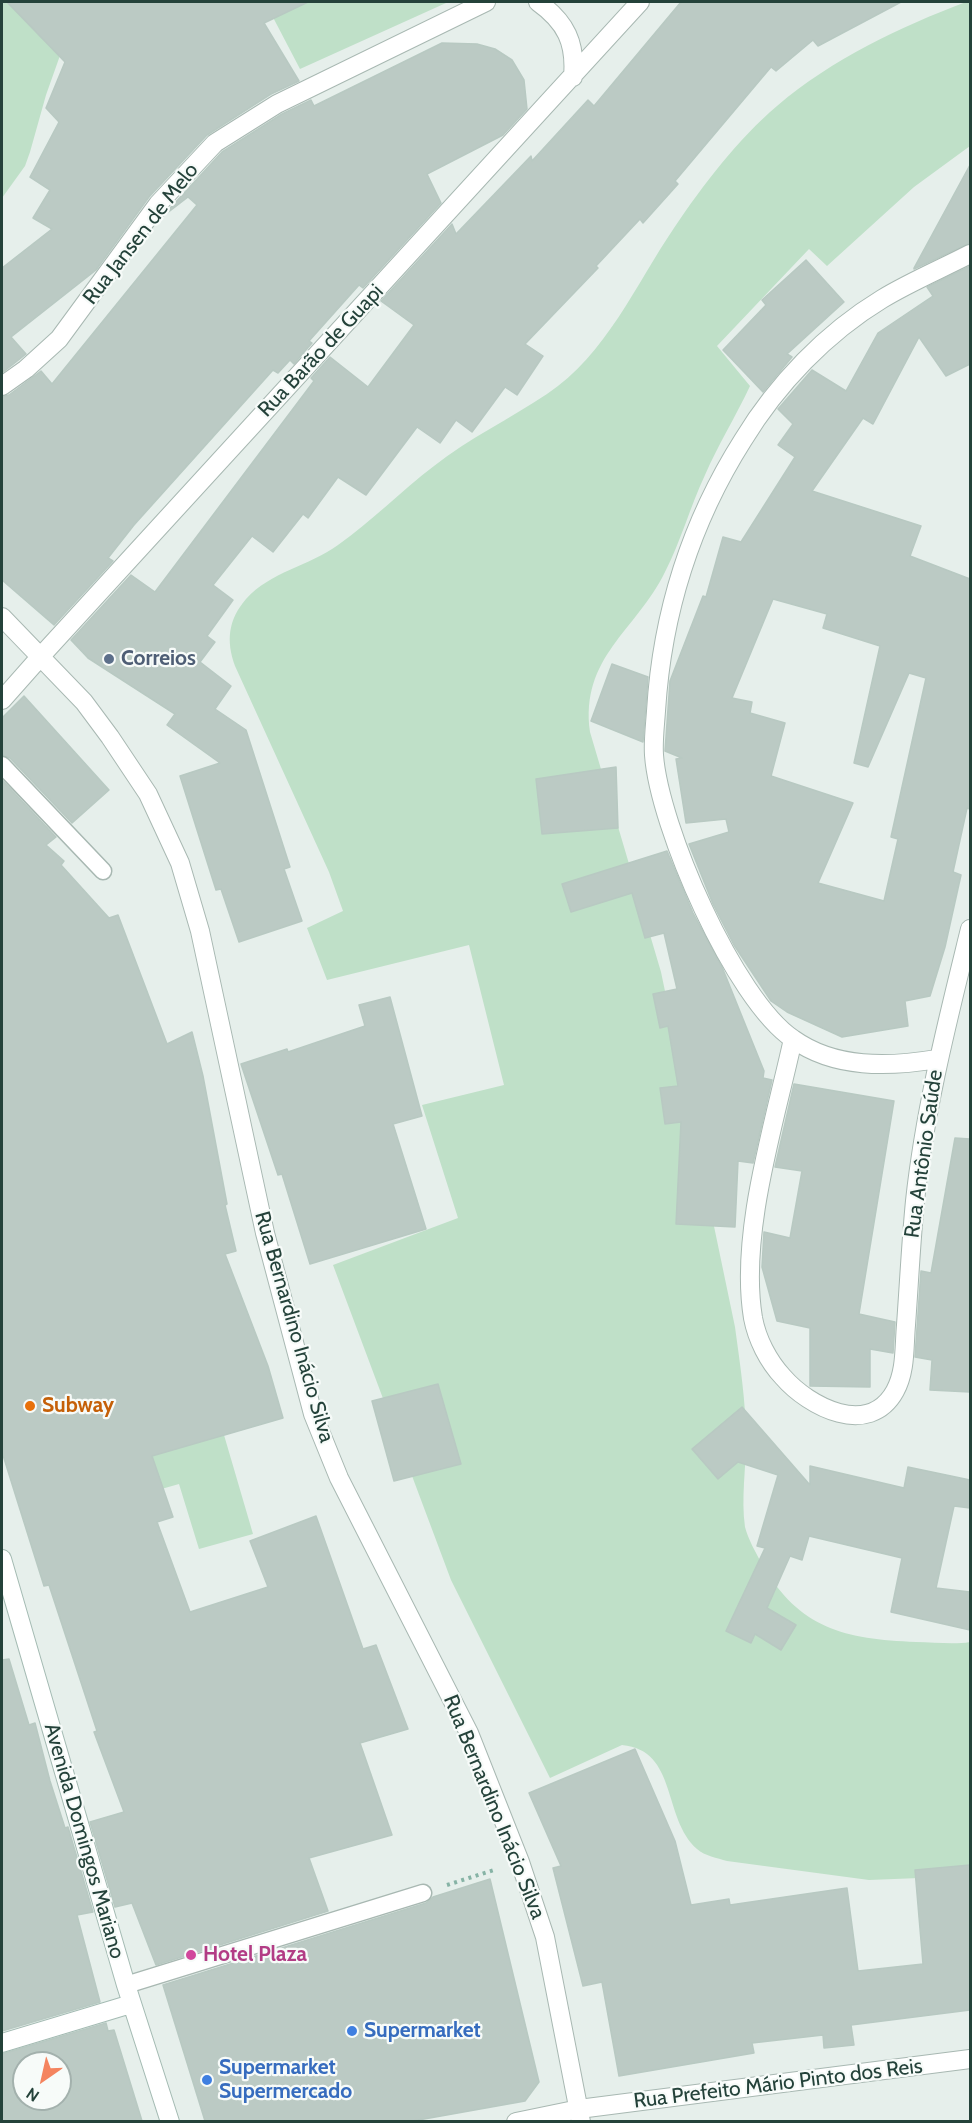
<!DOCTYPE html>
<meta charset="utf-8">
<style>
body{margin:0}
#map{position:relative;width:972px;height:2123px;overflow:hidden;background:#e6efeb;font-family:Cabin,sans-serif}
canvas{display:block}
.frame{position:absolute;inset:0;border:3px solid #24423a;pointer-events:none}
.north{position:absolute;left:12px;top:2051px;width:60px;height:60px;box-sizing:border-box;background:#f7fbf9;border:2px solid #a3b1ad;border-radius:50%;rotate:214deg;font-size:16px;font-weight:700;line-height:24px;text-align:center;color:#24423a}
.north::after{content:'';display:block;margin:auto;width:21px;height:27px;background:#f4845f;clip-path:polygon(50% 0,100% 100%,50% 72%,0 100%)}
</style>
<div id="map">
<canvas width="972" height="2123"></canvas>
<div class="frame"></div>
<div class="north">N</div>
</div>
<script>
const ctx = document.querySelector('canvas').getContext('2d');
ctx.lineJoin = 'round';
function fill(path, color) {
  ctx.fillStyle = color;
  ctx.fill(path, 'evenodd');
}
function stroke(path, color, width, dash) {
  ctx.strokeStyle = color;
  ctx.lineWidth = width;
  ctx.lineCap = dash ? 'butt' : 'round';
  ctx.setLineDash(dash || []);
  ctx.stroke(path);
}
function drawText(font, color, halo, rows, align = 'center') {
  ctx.font = font + ' Cabin,sans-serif';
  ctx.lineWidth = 4.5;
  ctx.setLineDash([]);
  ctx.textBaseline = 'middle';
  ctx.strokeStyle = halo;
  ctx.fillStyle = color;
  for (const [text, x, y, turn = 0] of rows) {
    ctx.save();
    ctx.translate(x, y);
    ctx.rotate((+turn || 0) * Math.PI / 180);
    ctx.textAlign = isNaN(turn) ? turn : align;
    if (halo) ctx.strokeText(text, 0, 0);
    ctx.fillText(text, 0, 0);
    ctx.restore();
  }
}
const green = new Path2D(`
 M2,2h77l-33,93 -16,57 -5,14 -23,32z
 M265,2h181v1l-146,66z
 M966,2h4v144l-56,41 -87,79 -18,-17 -92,97 33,40c-14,30 -32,59 -45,89 -15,32 -24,66 -40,97 -29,59 -85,85 -75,160l71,240 74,355c5,37 11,75 11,113 0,29 -5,58 -1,87 3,12 11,26 17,37 37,65 83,75 154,78 18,0 37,3 54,0v234l-101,4 -142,-19c-10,-3 -22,-5 -30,-12 -35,-31 -19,-99 -75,-104l-72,33 -99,-198 -118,-315 125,-47 -36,-113 82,-20 -35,-140 -142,35 -20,-52 36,-17 -14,-39 -94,-206c-9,-25 -7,-46 11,-67 24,-27 63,-33 92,-54 34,-24 63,-54 96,-79 35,-28 76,-47 113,-72 59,-39 89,-110 127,-166 29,-43 64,-89 103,-122 55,-47 123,-79 189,-104z
 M224,1435l29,99 -54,15 -20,-65 -151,43 -10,-33z`);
const building = new Path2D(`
 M7,2h301l-44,21 35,58 -28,13 -64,41 -58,62 -53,73 -85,67 15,17 -24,19v-105l50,-39 -19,-11 17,-28 -20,-13 29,-55 -13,-14 19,-46z
 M681,2h220l-83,44 -5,-6 -37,31 -5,-4 -96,114 3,3 -35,39 -3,-4 -44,47 2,2 -73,76 18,12 -26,39 -12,-8 -33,45 -16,-12 -16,23 -23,-16 -51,68 -28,-18 -30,41 -5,-4 -30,38 -21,-16 -39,49 20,15 -26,36 8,6 -15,20 31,24 -16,23 31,21 44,137 -6,2 18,52 -63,21 -18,-53 -5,1 -36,-114 40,-13 -53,-38 8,-11 -87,-56 -17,-18 60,-65 24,17 159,-211 -3,-3 19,-21 38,30 46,-62 -33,-24 71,-77 4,10 75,-78 1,5 56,-61 6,6z
 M442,43l35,1 18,5 17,11 12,20 3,29 -24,26 -76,39 14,29 -78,85 -4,-3 -50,56 3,2 -18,21 -4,-4 -12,13 -5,-3 -139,155 -26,33 5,3 -59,64 -52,-45v-183l7,-2 32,-24 11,13 145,-179 -9,-8 -26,20 60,-65 60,-38 29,-14 3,6z
 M970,165v78l-56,26v-1z
 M806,260l38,42 -57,52 5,3 -29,35 -40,-42 43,-45 -4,-5z
 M970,266v98l-24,12 -27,-39 -46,87 -10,-6 -51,73 109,35 -11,30 60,23v230l-3,-1 -14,64 8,3 -16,72 -15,49 -25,5 3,25 -66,11 -55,-25 -16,-11 -37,-56 -21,-41 -24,-60 40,-12 -3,-13 -40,4 -10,-64 6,-1 -17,-7 5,-70 33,-85 3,1 17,-60 18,5 54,-85 -17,-12 15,-21 -15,-15 34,-39 34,21 32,-58 55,-37 -6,-9zM773,599l54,15 -4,14 57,18 -26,117 14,4 41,-94 17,5 -35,159 7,2 -14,62 -66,-18 35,-80 -82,-27 14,-53 -35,-10 2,-11 -20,-4z
 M612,664l36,13 -5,65 -52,-21z
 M24,696l85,94 -37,33 -62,-65 -8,-3v-37z
 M616,767l2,61 -76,6 -6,-55z
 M2,780l54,57 -10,8 18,16 -3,4 48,53 9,-3 49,129 25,-12 11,44 24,128 -2,1 11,46 -11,3 43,112 15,52 -131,38 21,61 -16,5 33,90 78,-25 -18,-46 66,-25 47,133 13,-4 32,84 -48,14 32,92 -83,23 19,53 -172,54 -24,-62 -17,4 -25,-85 34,-10 -30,-80 3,-1 -48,-146 -5,1 -42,-134z
 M667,851l26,62 29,54 42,104 -1,7 9,2 -19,83 -15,-2 -3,66 -59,-3 5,-102 -16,2 -5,-36 18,-2 -10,-60 -8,2 -7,-34 24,-5 -13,-56 -19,5 -13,-45 -61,19 -9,-28z
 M390,997l32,119 -29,8 33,105 -116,35 -28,-90 -4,1 -37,-111 46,-15 1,3 77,-26 -6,-21z
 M794,1084l100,17 -35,213 36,8 -2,31 -23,-4v38l-60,-1v-58l-33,-7 -15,-54 2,-35 26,6 12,-67 -27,-4z
 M955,1138l15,1v253l-40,-2 2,-30 -17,-3 6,-86 10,2z
 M438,1384l23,80 -67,17 -22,-80z
 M742,1407l68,78v-19l94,22 4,-21 62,13v28l-16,-2 -18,82 34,4v38l-79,-18 11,-54 -93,-22 -7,24 -12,-4 -23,52 29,17 -15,25 -26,-16 -4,9 -25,-12 39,-83 -8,-2 21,-71 -40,-13 -20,17 -26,-30z
 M9,1659l20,66 6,-2 15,58 15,47 3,-1 25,85 -16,3 23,87 -98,29v-371z
 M635,1749l40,92 16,64 38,-6 1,6 117,-17 11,83 65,-7 -8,-94 55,-5v145l-119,15 3,20 -30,3 -1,-13 -71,8 2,10 -135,23 -17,-94 -19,4 -30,-118 8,-2 -32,-73z
 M490,1879l49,203 -14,19 -112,20h-208l-42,-136 263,-82 7,-6z
 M106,2023l2,8 6,-1 28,91h-140v-67zM24,2063h36v36h-36z`);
const path = new Path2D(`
 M447,1885l47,-15`);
const service = new Path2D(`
 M2,765l101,106
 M126,1985l297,-92`);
const minor = new Path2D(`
 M538,2c28,20 38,41 35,75
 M2,386l24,-17 33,-30 99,-135 57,-61 62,-39 209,-102
 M41,656l599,-654
 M793,1039c-18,83 -54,195 -40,279 4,21 15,43 30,59 26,30 86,61 112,14 11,-20 9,-44 11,-66 3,-41 5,-83 9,-124 10,-93 33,-182 55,-272
 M937,1059c-48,8 -102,10 -144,-20 -59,-40 -134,-213 -139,-284 -1,-14 1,-29 2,-44 6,-96 35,-189 87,-271 34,-56 83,-107 139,-141 28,-17 59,-30 88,-45
 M516,2122l63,-13 391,-50`);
const tertiary = new Path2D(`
 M2,617l82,85 26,35 38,57 32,69 20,68 65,302 48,181 26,64 130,255 51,129 25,75 36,185
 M2,700l39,-44`);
const secondary = new Path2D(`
 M2,1559l124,426 44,137
 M2,2043l129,-39`);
const markers = [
 [109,659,6,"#5c6f8a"],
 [30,1406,6,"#e8710a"],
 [191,1955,6,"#d1479c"],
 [352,2031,6,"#3f7fe0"],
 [207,2080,6,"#3f7fe0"]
];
const streetNames = [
 ["Rua Jansen de Melo",141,234,-52],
 ["Rua Barão de Guapi",321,351,-47],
 ["Rua Antônio Saúde",924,1154,-82],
 ["Rua Bernardino Inácio Silva",294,1327,74],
 ["Rua Bernardino Inácio Silva",494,1807,68],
 ["Avenida Domingos Mariano",84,1841,74],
 ["Rua Prefeito Mário Pinto dos Reis",778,2084,-7]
];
const serviceNames = [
 ["Correios",121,659]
];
const foodNames = [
 ["Subway",42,1406]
];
const hotelNames = [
 ["Hotel Plaza",203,1955]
];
const shopNames = [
 ["Supermarket",364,2031],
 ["Supermarket",219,2068],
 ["Supermercado",219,2092]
];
fill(green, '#bfe0c8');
fill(building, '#bbcac4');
stroke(building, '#b8c9c2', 1.5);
stroke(service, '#a8b8b2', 19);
stroke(minor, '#a8b8b2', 20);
stroke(tertiary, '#a8b8b2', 20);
stroke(secondary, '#a4bbb3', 20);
stroke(path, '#86b3a5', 4, [3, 4.5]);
stroke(service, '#fff', 16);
stroke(minor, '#fff', 18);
stroke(tertiary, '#fff', 18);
stroke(secondary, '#fff', 18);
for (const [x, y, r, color] of markers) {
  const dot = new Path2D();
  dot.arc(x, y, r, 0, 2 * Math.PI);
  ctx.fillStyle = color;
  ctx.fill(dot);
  stroke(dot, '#f7fbf9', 2);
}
drawText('21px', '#24423a', '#f7fbf9', streetNames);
drawText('bold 21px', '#4e5e75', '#f7fbf9', serviceNames, 'left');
drawText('bold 21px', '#c56008', '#f7fbf9', foodNames, 'left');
drawText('bold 21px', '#b23c85', '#f7fbf9', hotelNames, 'left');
drawText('bold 21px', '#366cbe', '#f7fbf9', shopNames, 'left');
</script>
